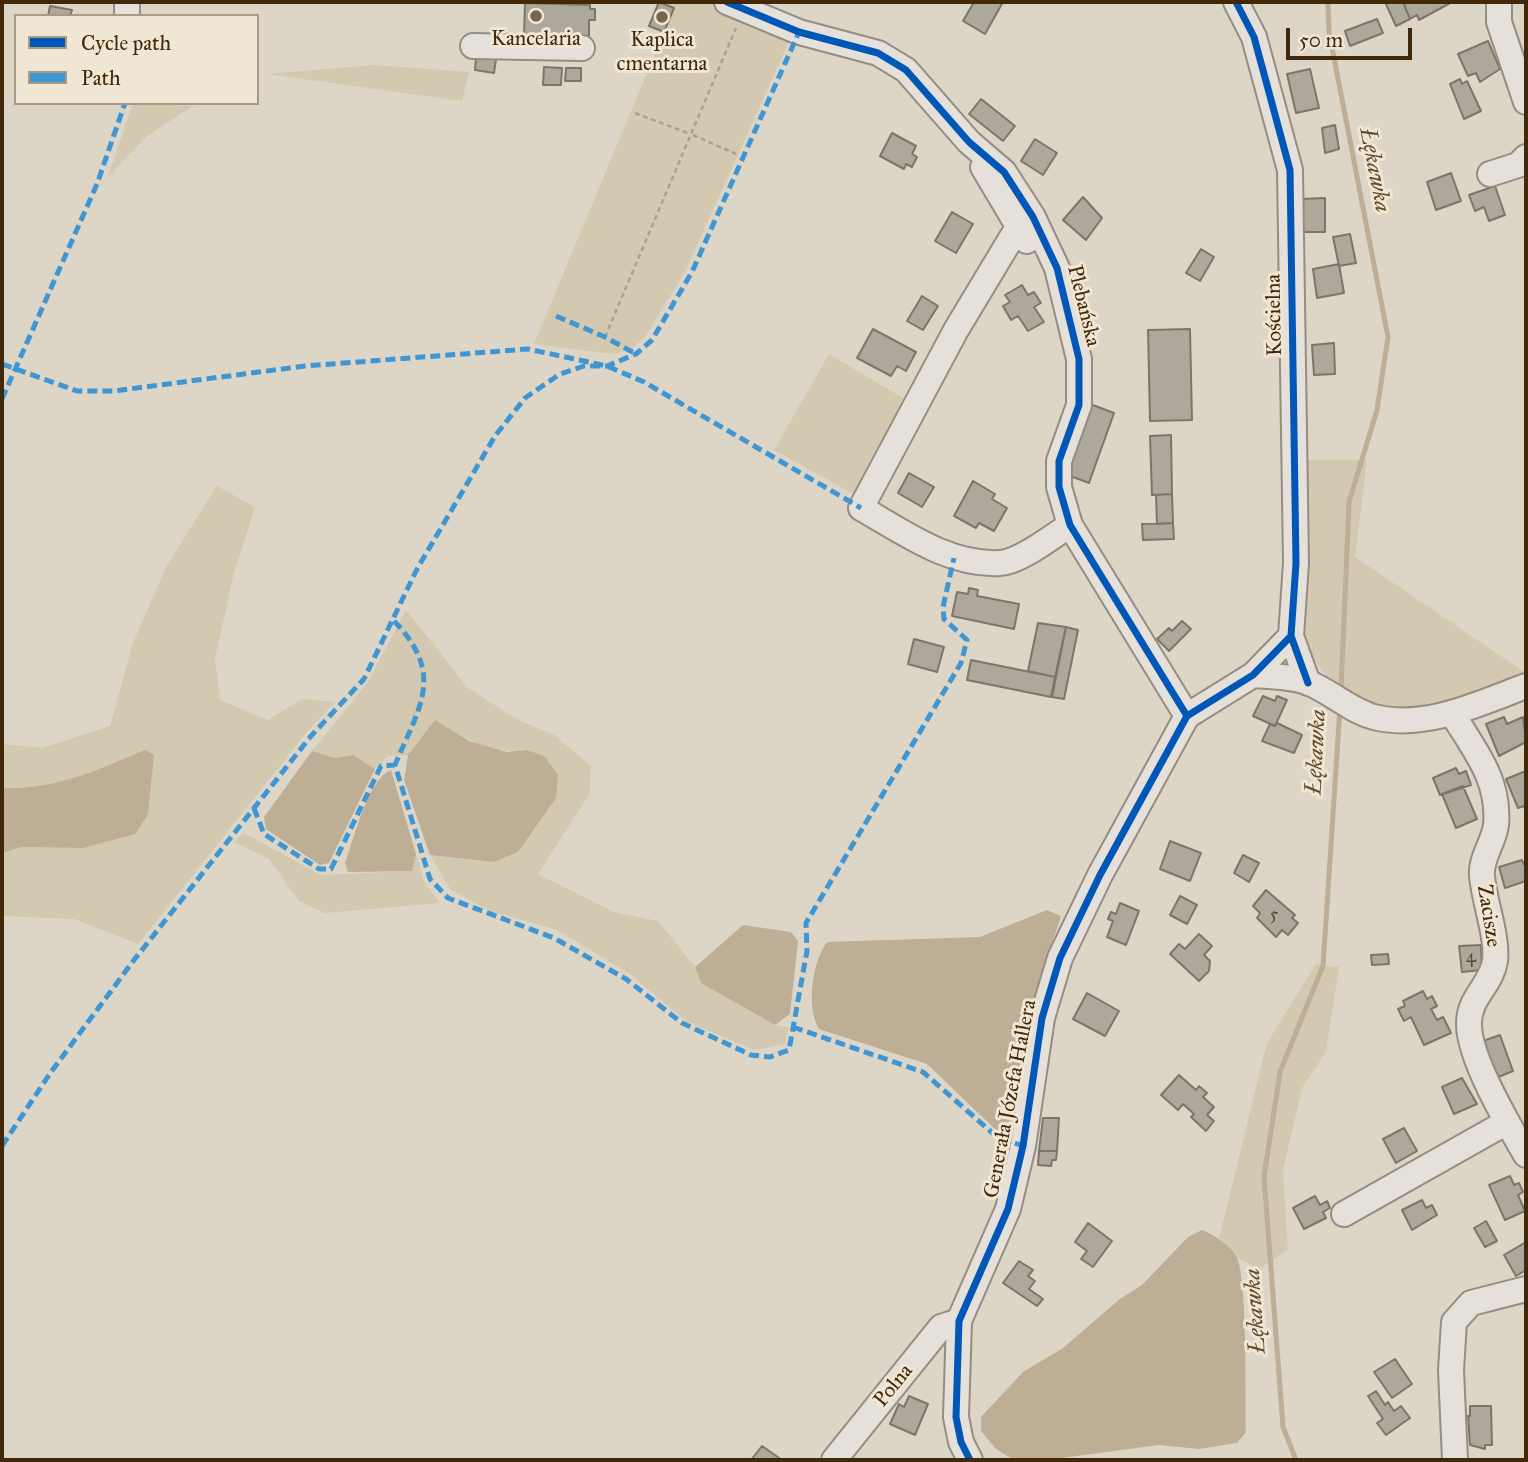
<!DOCTYPE html>
<meta charset="utf-8">
<style>
body{margin:0}
#map{position:relative;width:1528px;height:1462px;overflow:hidden;background:#ddd6c7;font-family:"IM FELL Great Primer",serif}
canvas{display:block}
.frame{position:absolute;inset:0;border:4px solid #432709;pointer-events:none}
.legend{position:absolute;left:14px;top:14px;width:245px;height:91px;box-sizing:border-box;background:#efe7d4;border:2px solid #aa9a83;margin:0;padding:9px 12px;list-style:none;font-size:21px;color:#432709}
.legend li{display:flex;align-items:center;gap:14px;height:35px}
.legend b{width:35px;border:2px solid #aa9a83}
.scale{position:absolute;left:1286px;top:28px;width:126px;height:32px;box-sizing:border-box;border:4px solid #432709;border-top:0;padding-left:9px;font-size:21px;line-height:24px;white-space:nowrap;color:#432709;-webkit-text-stroke:5px #efe7d4;paint-order:stroke}
</style>
<div id="map">
<canvas width="1528" height="1462"></canvas>
<div class="frame"></div>
<ul class="legend">
<li><b style="height:9px;background:#0057b8"></b>Cycle path</li>
<li><b style="height:9px;background:#4096d2"></b>Path</li>
</ul>
<div class="scale">50 m</div>
</div>
<script>
const ctx = document.querySelector('canvas').getContext('2d');
ctx.lineJoin = 'round';
function fill(path, color) {
  ctx.fillStyle = color;
  ctx.fill(path, 'evenodd');
}
function stroke(path, color, width, dash) {
  ctx.strokeStyle = color;
  ctx.lineWidth = width;
  ctx.lineCap = dash ? 'butt' : 'round';
  ctx.setLineDash(dash || []);
  ctx.stroke(path);
}
function drawText(font, color, halo, rows, align = 'center') {
  ctx.font = font + ' "IM FELL Great Primer",serif';
  ctx.lineWidth = 6;
  ctx.setLineDash([]);
  ctx.textBaseline = 'middle';
  ctx.strokeStyle = halo;
  ctx.fillStyle = color;
  for (const [text, x, y, turn = 0] of rows) {
    ctx.save();
    ctx.translate(x, y);
    ctx.rotate((+turn || 0) * Math.PI / 180);
    ctx.textAlign = isNaN(turn) ? turn : align;
    if (halo) ctx.strokeText(text, 0, 0);
    ctx.fillText(text, 0, 0);
    ctx.restore();
  }
}
const green = new Path2D(`
 M659,2h51l82,33 -107,237 -41,66 -15,13 -16,3 -79,-10 130,-312 -15,-6z
 M374,65l95,7 -7,29 -195,-27z
 M133,103l60,3 -46,30 -39,41z
 M829,354l79,47 -49,96 -85,-47z
 M1300,460h67l-12,97 171,116v4l-62,22 -55,11 -32,-2 -48,-29 -28,-36z
 M217,486l38,21 -22,70 -18,82 5,41 48,20 34,-21 33,3 -29,31 -168,211 -64,-25 -72,-3v-63l19,-6 62,1 62,-98c-47,20 -91,40 -143,38v-44l40,4 68,-22 23,-83 33,-76z
 M406,610l61,77 51,33 36,15 37,31 -1,27 -52,81 76,38 44,9 37,46 6,16 74,42 14,3 -4,16 -31,6 -68,-29 -56,-47 -73,-44 -67,-19 -39,-21 -21,-35 63,7 34,-112c-35,4 -62,-11 -92,-29l-27,34 -20,1 -13,13 -22,-14 -18,3 -23,-7 56,-69z
 M244,833l77,42 90,-4 5,-17 8,28 16,21 -115,10 -26,-12 -30,-42 -35,-17z
 M1316,964l23,3 -13,85 -24,36 -19,82 5,80 -29,19 -22,-12 -18,-19 48,-195z`);
const water = new Path2D(`
 M435,720l34,21 38,11 20,-2 17,6 14,19 -2,23 -38,54 -24,10 -64,-7 -26,-75 4,-25z
 M145,750l9,5 -6,59 -13,20 -52,14 -62,-1 -19,6v-65c52,2 96,-18 143,-38z
 M312,751l23,7 18,-3 22,14 -46,94 -9,2 -54,-36 -2,-12z
 M391,770l25,84 -4,17 -64,1 -3,-9c9,-24 23,-84 46,-93z
 M1047,910l14,6 -21,63 -23,124 -9,24 -10,5 -71,-68 -108,-35c-13,-21 -7,-67 8,-87l153,-5z
 M743,925l48,7 7,9 -8,73 -15,11 -74,-42 -6,-16z
 M1202,1230c13,6 26,13 34,26 12,20 9,145 10,176l-9,11 -38,6 -40,-4 -113,15h-32l-18,-11 -15,-18v-14l42,-45 40,-24 57,-49 22,-14 46,-48z`);
const stream = new Path2D(`
 M1328,2l1,30 59,305 -11,73 -28,92 -8,189
 M1296,1460l-13,-33 -19,-250 16,-105 43,-106 17,-258`);
const building = new Path2D(`
 M659,2l15,6 -10,24 -15,-6z
 M974,2h29l-18,32 -22,-13z
 M1385,2h18l7,17 -14,7z
 M1403,2h49l-33,18 -2,-5 -7,4z
 M525,3l65,2v4h5v11h-6v17l-65,-2z
 M50,6l22,4 -2,6h-22z
 M1377,19l6,14 -33,13 -5,-15z
 M1488,41l12,28 -20,13 -4,-9 -8,3 -10,-22z
 M476,57l20,2 -2,14 -19,-3z
 M544,67l18,1 -1,17h-18z
 M566,68h15v13h-16z
 M1310,69l9,39 -23,5 -9,-39z
 M1460,79l2,5 5,-3 14,30 -17,8 -14,-35z
 M981,99l34,27 -12,15 -34,-27z
 M1335,125l4,24 -14,4 -3,-25z
 M892,133l24,13 -4,8 5,3 -5,10 -6,-3 -2,5 -24,-13z
 M1035,139l22,14 -14,22 -22,-14z
 M1451,173l10,28 -25,9 -9,-28z
 M1495,186l10,29 -16,6 -5,-14 -9,4 -6,-16z
 M1083,197l19,21 -16,22 -23,-20z
 M1325,198v34h-23v-33z
 M952,212l21,12 -17,29 -21,-12z
 M1350,234l6,29 -17,3 -6,-29z
 M1201,249l13,8 -14,24 -14,-8z
 M1339,264l5,29 -27,5 -4,-29z
 M1022,285l6,10 6,-3 7,11 -7,4 10,15 -16,9 -10,-15 -7,4 -8,-14 7,-4 -5,-7z
 M922,296l16,10 -15,24 -16,-9z
 M873,329l43,23 -10,19 -9,-5 -6,10 -34,-18z
 M1190,329l2,91 -42,1 -2,-91z
 M1334,343l1,31 -21,1 -2,-30z
 M1090,404l24,9 -25,70 -24,-9z
 M1171,435l1,59 -20,1 -2,-59z
 M909,473l25,14 -12,20 -24,-14z
 M973,481l22,13 -3,5 15,9 -13,23 -15,-8 -3,5 -22,-12z
 M1172,494l1,29 -16,1 -1,-29z
 M1173,523l1,16 -31,1 -1,-16z
 M969,588l9,2 -1,6 42,8 -5,25 -62,-13 5,-24 11,2z
 M1182,621l9,8 -22,22 -12,-12 12,-11 3,3z
 M1038,623l28,4 -11,50 -27,-6z
 M1066,627l12,3 -14,69 -12,-2z
 M914,639l30,8 -7,25 -29,-8z
 M971,660l84,17 -4,20 -84,-17z
 M1263,696l12,5 2,-5 10,4 -12,26 -22,-10z
 M1504,717l3,7 16,-7 3,25 -27,14 -13,-32z
 M1277,723l25,12 -8,18 -32,-12 8,-17 5,2z
 M1456,768l3,6 7,-3 5,14 -31,10 -7,-17z
 M1526,771v40l-2,-5 -6,2 -12,-29z
 M1463,786l14,33 -21,9 -14,-34z
 M1170,841l31,12 -11,28 -30,-12z
 M1243,855l16,8 -10,19 -15,-9z
 M1522,860l2,5 2,-1v17l-21,7 -6,-21z
 M1266,890l29,25 -3,3 6,5 -10,12 -6,-5 -6,7 -19,-19 3,-5 -7,-7z
 M1180,896l17,9 -10,19 -17,-9z
 M1120,903l19,8 -13,34 -19,-8 6,-16 -5,-2 3,-7 5,2z
 M1199,934l13,12 -8,9 6,6 -1,10 -10,10 -29,-27 9,-10 6,5z
 M1481,945l1,25 -20,2 -3,-26z
 M1388,954l1,10 -17,1 -1,-10z
 M1423,991l4,8 5,-3 5,10 -6,3 6,11 6,-3 8,16 -27,12 -13,-28 -7,4 -6,-12 7,-3 -2,-5z
 M1087,993l32,18 -14,25 -32,-17z
 M1500,1035l13,36 -17,7 -13,-37z
 M1179,1075l17,15 3,-4 8,7 -4,4 11,10 -7,8 7,6 -8,10 -15,-14 3,-3 -11,-10 -5,6 -17,-15z
 M1462,1078l15,26 -23,10 -12,-27z
 M1043,1118h16l-2,33h-18z
 M1404,1128l13,23 -21,12 -13,-24z
 M1039,1151h18l-1,9h-4l-1,6 -13,-1z
 M1510,1176l4,9 5,-2 4,9 -5,3 7,16 -20,9 -16,-35z
 M1315,1196l5,9 7,-4 3,7 -7,4 3,6 -22,11 -11,-21z
 M1422,1200l4,8 6,-3 5,10 -25,15 -10,-20z
 M1486,1221l11,20 -12,6 -11,-19z
 M1088,1223l24,18 -19,26 -12,-8 6,-8 -12,-9z
 M1526,1242v28l-10,6 -12,-21z
 M1019,1261l14,9 -5,6 7,5 -6,8 14,10 -6,7 -34,-23z
 M1395,1359l17,25 -20,14 -18,-26z
 M1376,1391l9,14 3,-3 6,9 7,-5 9,12 -24,17 -9,-12 6,-4 -15,-23z
 M909,1396l19,8 -13,31 -25,-11 9,-20 5,3z
 M1470,1406h21l1,39h-7v4l-15,-4 -2,-29h2z
 M762,1446l20,14h-31z`);
const path = new Path2D(`
 M635,113l55,21
 M693,135l43,19
 M605,337l131,-309`);
const minor = new Path2D(`
 M727,2l72,30 79,21 28,17 63,72 35,30 29,45 24,51 22,91v46l-20,56v26l11,38 117,191
 M1236,2l18,35 36,133 6,393 -5,73 17,47
 M1499,2v20l27,80
 M127,16v-14
 M473,46l109,2
 M983,167l44,74
 M1490,174l28,-9 8,-8
 M1018,227l-62,103 -95,178c42,24 88,58 139,55 20,-1 53,-27 70,-38
 M1253,675c18,1 37,1 54,7 23,9 42,28 67,35 51,13 106,-14 152,-31
 M1452,713c22,37 48,66 44,112 -2,17 -16,34 -14,51 2,25 16,61 13,85 -4,25 -26,36 -26,62 -1,34 40,103 57,132
 M1344,1214l163,-92
 M834,1460l107,-133 18,-6
 M970,1460l-9,-18 -5,-25 3,-96 49,-112 15,-63 19,-128 18,-60 40,-83 87,-159 66,-41 38,-39
 M1455,1460l-4,-90 3,-48 17,-19 55,-14`);
const quiet = new Path2D(`
 M556,316l49,21 31,17
 M2,364l75,27h37l191,-25 223,-17 79,17 37,16 217,126
 M2,399l95,-215 28,-81
 M394,621c52,54 25,86 1,144l35,114 18,19 106,40 72,41 56,44 69,32 19,2 19,-7 18,-99 -1,-28 155,-260 6,-23 -23,-21 -1,-12 11,-49
 M254,808l10,26 55,35h12l50,-103 14,-1
 M793,1027l130,45 74,65 26,9
 M2,1146l49,-74 83,-112 177,-224 53,-57 53,-110 78,-133 30,-38 35,-24 24,-8h23l29,-12 16,-14 40,-68 107,-240`);
const cycleway = new Path2D(`
 M727,2l72,30 79,21 28,17 63,72 35,30 29,45 24,51 22,91v46l-20,56v26l11,38 117,191
 M1236,2l18,35 36,133 6,393 -5,73 17,47
 M970,1460l-9,-18 -5,-25 3,-96 49,-112 15,-63 19,-128 18,-60 40,-83 87,-159 66,-41 38,-39`);
const markers = [
 [536,16,7,"#79644c"],
 [662,17,7,"#79644c"]
];
const numberNames = [
 ["5",1274,916],
 ["4",1471,958]
];
const poiNames = [
 ["Kancelaria",536,40],
 ["Kaplica",662,41],
 ["cmentarna",662,65]
];
const streetNames = [
 ["Plebańska",1083,306,76],
 ["Kościelna",1275,315,-91],
 ["Zacisze",1488,916,81],
 ["Generała Józefa Hallera",1011,1099,-79],
 ["Polna",894,1386,-51]
];
const waterNames = [
 ["Łękawka",1374,170,79],
 ["Łękawka",1317,752,-87],
 ["Łękawka",1256,1311,-94]
];
fill(green, '#d3c8b0');
fill(water, '#bdae95');
stroke(stream, '#bdae95', 5);
fill(building, '#aea79b');
stroke(building, '#7e7569', 2);
stroke(minor, '#958d81', 28);
stroke(path, '#a7a198', 2.5, [5, 3.5]);
stroke(minor, '#e5e1da', 24);
stroke(quiet, '#4096d2', 5, [10, 5]);
stroke(cycleway, '#0057b8', 7);
for (const [x, y, r, color] of markers) {
  const dot = new Path2D();
  dot.arc(x, y, r, 0, 2 * Math.PI);
  ctx.fillStyle = color;
  ctx.fill(dot);
  stroke(dot, '#efe7d4', 2.5);
}
drawText('18px', '#5e472e', null, numberNames);
drawText('21px', '#432709', '#efe7d4', poiNames);
drawText('21px', '#432709', '#efe7d4', streetNames);
drawText('italic 23px', '#634a2d', '#efe7d4', waterNames);
</script>
